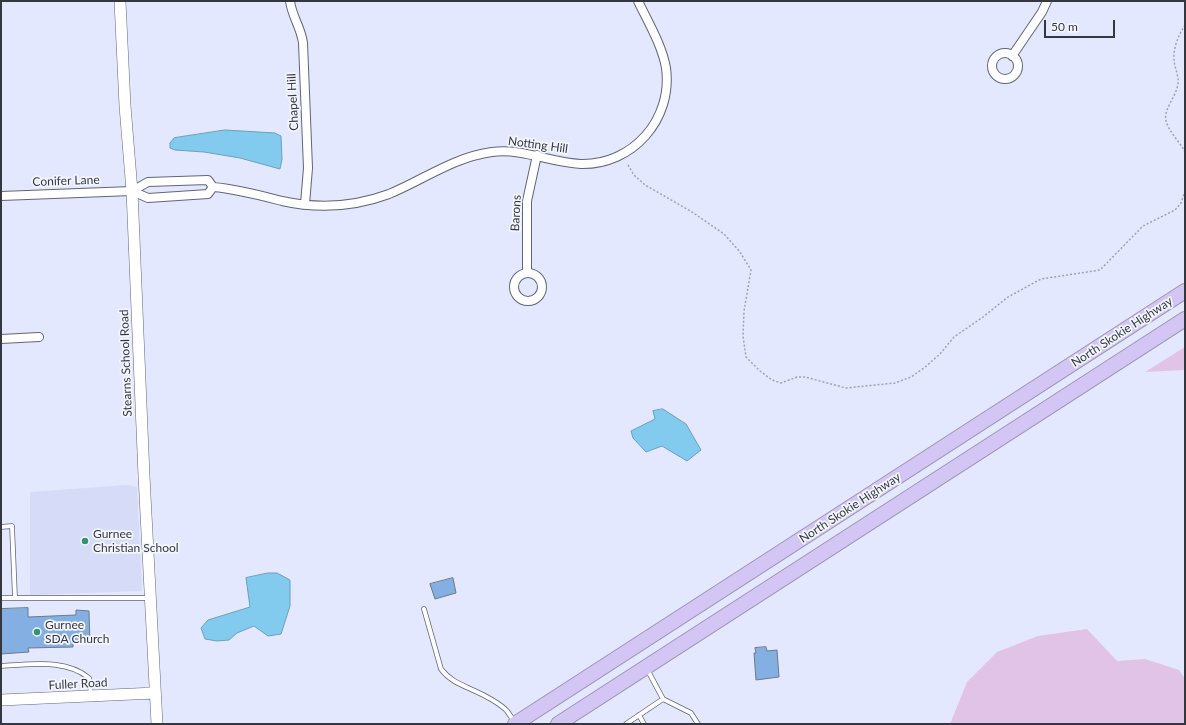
<!DOCTYPE html>
<style>
body{margin:0}
#map{position:relative;width:1186px;height:725px;overflow:hidden;background:#e3e8fe;font-family:Lato,sans-serif}
canvas{display:block}
.frame{position:absolute;inset:0;border:2px solid #35373f;pointer-events:none}
.scale{position:absolute;left:1044px;top:20px;width:71px;height:18px;box-sizing:border-box;border:2px solid #35373f;border-top:0;padding-left:5px;font-size:12px;line-height:14px;white-space:nowrap;color:#35373f;-webkit-text-stroke:3px #f4f6ff;paint-order:stroke}
</style>
<div id="map">
<canvas width="1186" height="725"></canvas>
<div class="frame"></div>
<div class="scale">50 m</div>
</div>
<script>
const ctx = document.querySelector('canvas').getContext('2d');
ctx.lineJoin = 'round';
function fill(path, color) {
  ctx.fillStyle = color;
  ctx.fill(path, 'evenodd');
}
function stroke(path, color, width, dash) {
  ctx.strokeStyle = color;
  ctx.lineWidth = width;
  ctx.lineCap = dash ? 'butt' : 'round';
  ctx.setLineDash(dash || []);
  ctx.stroke(path);
}
function drawText(font, color, halo, rows, align = 'center') {
  ctx.font = font + ' Lato,sans-serif';
  ctx.lineWidth = 3.5;
  ctx.setLineDash([]);
  ctx.textBaseline = 'middle';
  ctx.strokeStyle = halo;
  ctx.fillStyle = color;
  for (const [text, x, y, turn = 0] of rows) {
    ctx.save();
    ctx.translate(x, y);
    ctx.rotate((+turn || 0) * Math.PI / 180);
    ctx.textAlign = isNaN(turn) ? turn : align;
    if (halo) ctx.strokeText(text, 0, 0);
    ctx.fillText(text, 0, 0);
    ctx.restore();
  }
}
const built = new Path2D(`
 M126,485l11,2 5,104 -112,4v-103z`);
const green = new Path2D(`
 M1185,347v23l-40,2z
 M1087,629l30,32 28,-2 34,11 6,9v45h-235l17,-42 30,-30 41,-16z`);
const water = new Path2D(`
 M225,130l50,3 6,3 1,23 -2,10 -40,-11 -36,-6 -29,-2 -5,-2v-5l4,-5z
 M663,409l23,15 15,26 -14,11 -25,-15 -16,6 -13,-14 -2,-7 24,-12 -2,-8z
 M268,573h9l13,7v26l-9,28 -13,2 -14,-10 -17,7 -8,7 -12,1 -12,-2 -4,-11 7,-8 42,-13 -4,-29z`);
const building = new Path2D(`
 M453,578l3,15 -21,6 -5,-15z
 M28,608v9l48,-2v-5l13,1 1,32h-17v4l-45,1 1,4 -28,2v-45z
 M766,647l1,4 10,-1 2,27 -23,3 -2,-27h2l-1,-5z`);
const path = new Path2D(`
 M1185,25c-6,9 -12,23 -11,34 0,8 5,16 4,24 -1,13 -15,26 -12,38 3,11 14,21 19,31
 M628,165l6,10 11,10 47,27 32,22 16,18 11,18 -7,41 -1,25 3,21 14,14 12,9 9,3 16,-6h8l41,11 49,-5 16,-6 13,-9 16,-14 14,-17 29,-20 25,-20 33,-18 59,-9 43,-44 32,-16 6,-7 4,-12`);
const lane = new Path2D(`
 M1,527l11,-1 3,72h135
 M1,598h14
 M424,609l17,60c9,12 21,16 34,22 9,4 26,13 32,20 3,4 5,7 7,11
 M1,666c29,-1 64,-8 88,12l2,16
 M663,699l28,14 7,11
 M639,715l5,9
 M626,724l37,-25 -16,-30`);
const street = new Path2D(`
 M290,1c2,16 11,26 13,42l5,125 -3,36
 M992 66a13 13 0 1 1 26 0a13 13 0 1 1-26 0Z
 M1012,56l30,-44 5,-11
 M132,191l16,-9 60,-2 5,7c24,2 46,8 69,14 36,8 72,6 107,-7 34,-14 65,-37 103,-42 31,-4 59,11 89,12 52,1 92,-45 85,-96 -4,-23 -18,-46 -28,-67
 M1,196l131,-5 16,7 60,-4 5,-7
 M527,273v-72l10,-46
 M514 287a14 14 0 1 1 28 0a14 14 0 1 1-28 0Z
 M1,339l38,-2`);
const secondary = new Path2D(`
 M120,1l5,105 7,85 12,285 13,248
 M1,700l154,-7`);
const highway = new Path2D(`
 M515,724l670,-433
 M558,724l627,-405`);
const markers = [
 [85,541,4,"#32946f"],
 [37,632,4,"#32946f"]
];
const streetNames = [
 ["Chapel Hill",293,102,-93],
 ["Notting Hill",538,145,8],
 ["Conifer Lane",66,181,-2],
 ["Barons",516,213,-87],
 ["North Skokie Highway",1122,332,-33],
 ["Stearns School Road",126,363,-92],
 ["North Skokie Highway",850,508,-33],
 ["Fuller Road",78,684,-3]
];
const poiNames = [
 ["Gurnee",93,534],
 ["Christian School",93,548],
 ["Gurnee",45,625],
 ["SDA Church",45,639]
];
fill(built, '#d6dcf8');
fill(green, '#e0c3e6');
fill(water, '#82cbef');
stroke(water, '#6b9fba', 1);
fill(building, '#84afe3');
stroke(building, '#6b7989', 1);
stroke(lane, '#616578', 5.5);
stroke(street, '#616578', 10);
stroke(secondary, '#616578', 12);
stroke(highway, '#9c94b5', 16);
stroke(path, '#9da1b1', 1.5, [2, 2]);
stroke(lane, '#fff', 4);
stroke(street, '#fff', 8);
stroke(secondary, '#fff', 11);
stroke(highway, '#d3c6f4', 14);
for (const [x, y, r, color] of markers) {
  const dot = new Path2D();
  dot.arc(x, y, r, 0, 2 * Math.PI);
  ctx.fillStyle = color;
  ctx.fill(dot);
  stroke(dot, '#f4f6ff', 1.5);
}
drawText('12px', '#35373f', '#f4f6ff', streetNames);
drawText('12px', '#35373f', '#f4f6ff', poiNames, 'left');
</script>
